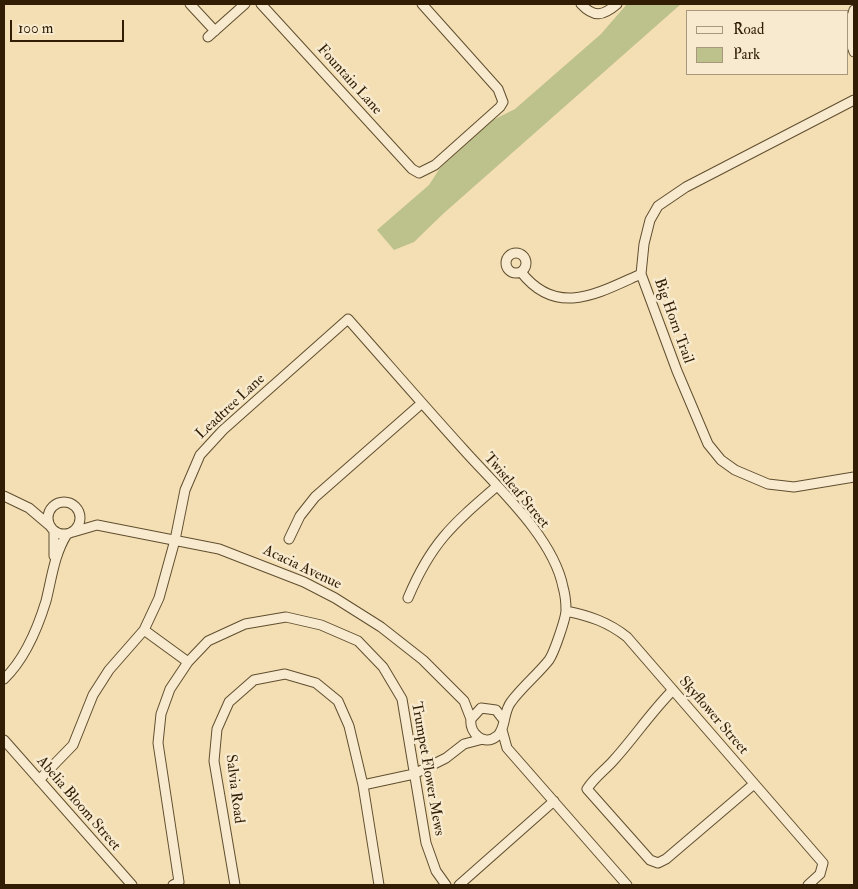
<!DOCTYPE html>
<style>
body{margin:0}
#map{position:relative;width:858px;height:889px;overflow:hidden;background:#f3dfb3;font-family:"IM FELL Double Pica",serif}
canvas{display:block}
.frame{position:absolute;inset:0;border:5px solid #301d03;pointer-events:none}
.legend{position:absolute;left:686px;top:10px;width:162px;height:65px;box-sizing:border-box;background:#f7eace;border:1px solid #a7987d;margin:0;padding:6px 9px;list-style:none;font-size:15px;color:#301d03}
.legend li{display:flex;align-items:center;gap:10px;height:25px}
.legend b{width:25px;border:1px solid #a7987d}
.scale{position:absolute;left:10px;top:20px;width:114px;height:22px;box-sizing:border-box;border:2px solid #301d03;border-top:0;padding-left:6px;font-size:15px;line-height:18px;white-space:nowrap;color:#301d03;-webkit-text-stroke:4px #f7eace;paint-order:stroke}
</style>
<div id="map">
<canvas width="858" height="889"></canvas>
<div class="frame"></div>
<ul class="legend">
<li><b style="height:6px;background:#f7eace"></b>Road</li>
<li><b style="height:14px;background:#bdc18b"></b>Park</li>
</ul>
<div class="scale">100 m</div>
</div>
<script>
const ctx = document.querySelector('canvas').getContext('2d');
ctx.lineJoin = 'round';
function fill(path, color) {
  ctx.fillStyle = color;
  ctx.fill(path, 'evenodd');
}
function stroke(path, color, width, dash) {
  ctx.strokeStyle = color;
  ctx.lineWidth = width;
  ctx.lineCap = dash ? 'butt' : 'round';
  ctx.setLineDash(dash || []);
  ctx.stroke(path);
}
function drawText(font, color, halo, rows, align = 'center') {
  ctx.font = font + ' "IM FELL Double Pica",serif';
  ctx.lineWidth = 5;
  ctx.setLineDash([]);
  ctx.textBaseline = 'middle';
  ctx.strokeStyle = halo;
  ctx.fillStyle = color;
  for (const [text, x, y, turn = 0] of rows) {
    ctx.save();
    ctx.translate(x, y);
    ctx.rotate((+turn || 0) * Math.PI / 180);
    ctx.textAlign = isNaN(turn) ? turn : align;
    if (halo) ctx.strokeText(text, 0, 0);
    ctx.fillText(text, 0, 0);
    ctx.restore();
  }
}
const green = new Path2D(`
 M627,4h54l-237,209 -30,29 -20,8 -17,-20 52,-45 11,-17 53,-48 22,-11 86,-75z`);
const street = new Path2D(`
 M190,4l25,27
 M261,4l151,165 7,4 16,-8 65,-58 3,-5 -5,-13 -76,-85
 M581,4c13,14 22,12 36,0
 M854,10c-5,15 -6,27 0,42
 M208,37l37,-33
 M854,100l-168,87 -28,19 -8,14 -6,24 -3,30 36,97 31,73 13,16 14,10 33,14 26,3 60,-10
 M506 263a10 10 0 1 1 20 0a10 10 0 1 1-20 0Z
 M521,272c36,46 77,21 120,2
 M4,496l25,12 20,17
 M48 518a16 16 0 1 1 32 0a16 16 0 1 1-32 0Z
 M54,531v25
 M73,532l24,-7 122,24 85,33 31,16 46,29 42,33 41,41 7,18
 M289,539l11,-23 15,-19 107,-94
 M408,598c23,-55 44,-73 88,-111
 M566,611c24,5 42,11 61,26l196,226 -3,11 -12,11
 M144,630l44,32
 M4,679c20,-19 34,-52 42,-78 6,-24 8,-46 21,-67
 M673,690c-22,22 -39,48 -60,71 -9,10 -18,16 -26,28l63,71 8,3 8,-4 88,-75
 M502,730l5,18 120,137
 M4,740l128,145
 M39,780l34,-35 20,-50 16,-25 35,-40 15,-32 16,-58 10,-50 15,-35 23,-25 125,-111c39,44 77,88 116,131 33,37 89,87 99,137 2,7 3,16 3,23 0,8 -12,43 -17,50 -12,15 -27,27 -38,42 -8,10 -5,27 -14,34 -13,11 -28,-3 -26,-17l10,-11 15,2 7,9
 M363,785l51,-11 32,-16 18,-14 19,-5
 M173,885l6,-3 -21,-139 3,-29 9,-25 18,-27 20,-21 37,-17 41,-7 35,8 37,16 25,26 19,32 24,144 10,28 10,14
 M235,885l-21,-124 3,-32 12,-27 25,-22 31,-6 31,9 22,18 11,25 14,59 16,100
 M459,885l95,-84`);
const streetNames = [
 ["Fountain Lane",349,80,48],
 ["Big Horn Trail",673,321,70],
 ["Leadtree Lane",231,407,-43],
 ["Twistleaf Street",516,491,50],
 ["Acacia Avenue",302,568,25],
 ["Skyflower Street",713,716,49],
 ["Trumpet Flower Mews",427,769,80],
 ["Salvia Road",234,789,83],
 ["Abelia Bloom Street",78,804,49]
];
fill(green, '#bdc18b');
stroke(street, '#614e2f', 11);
stroke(street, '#f7eace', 9);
drawText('15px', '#301d03', '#f7eace', streetNames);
</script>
